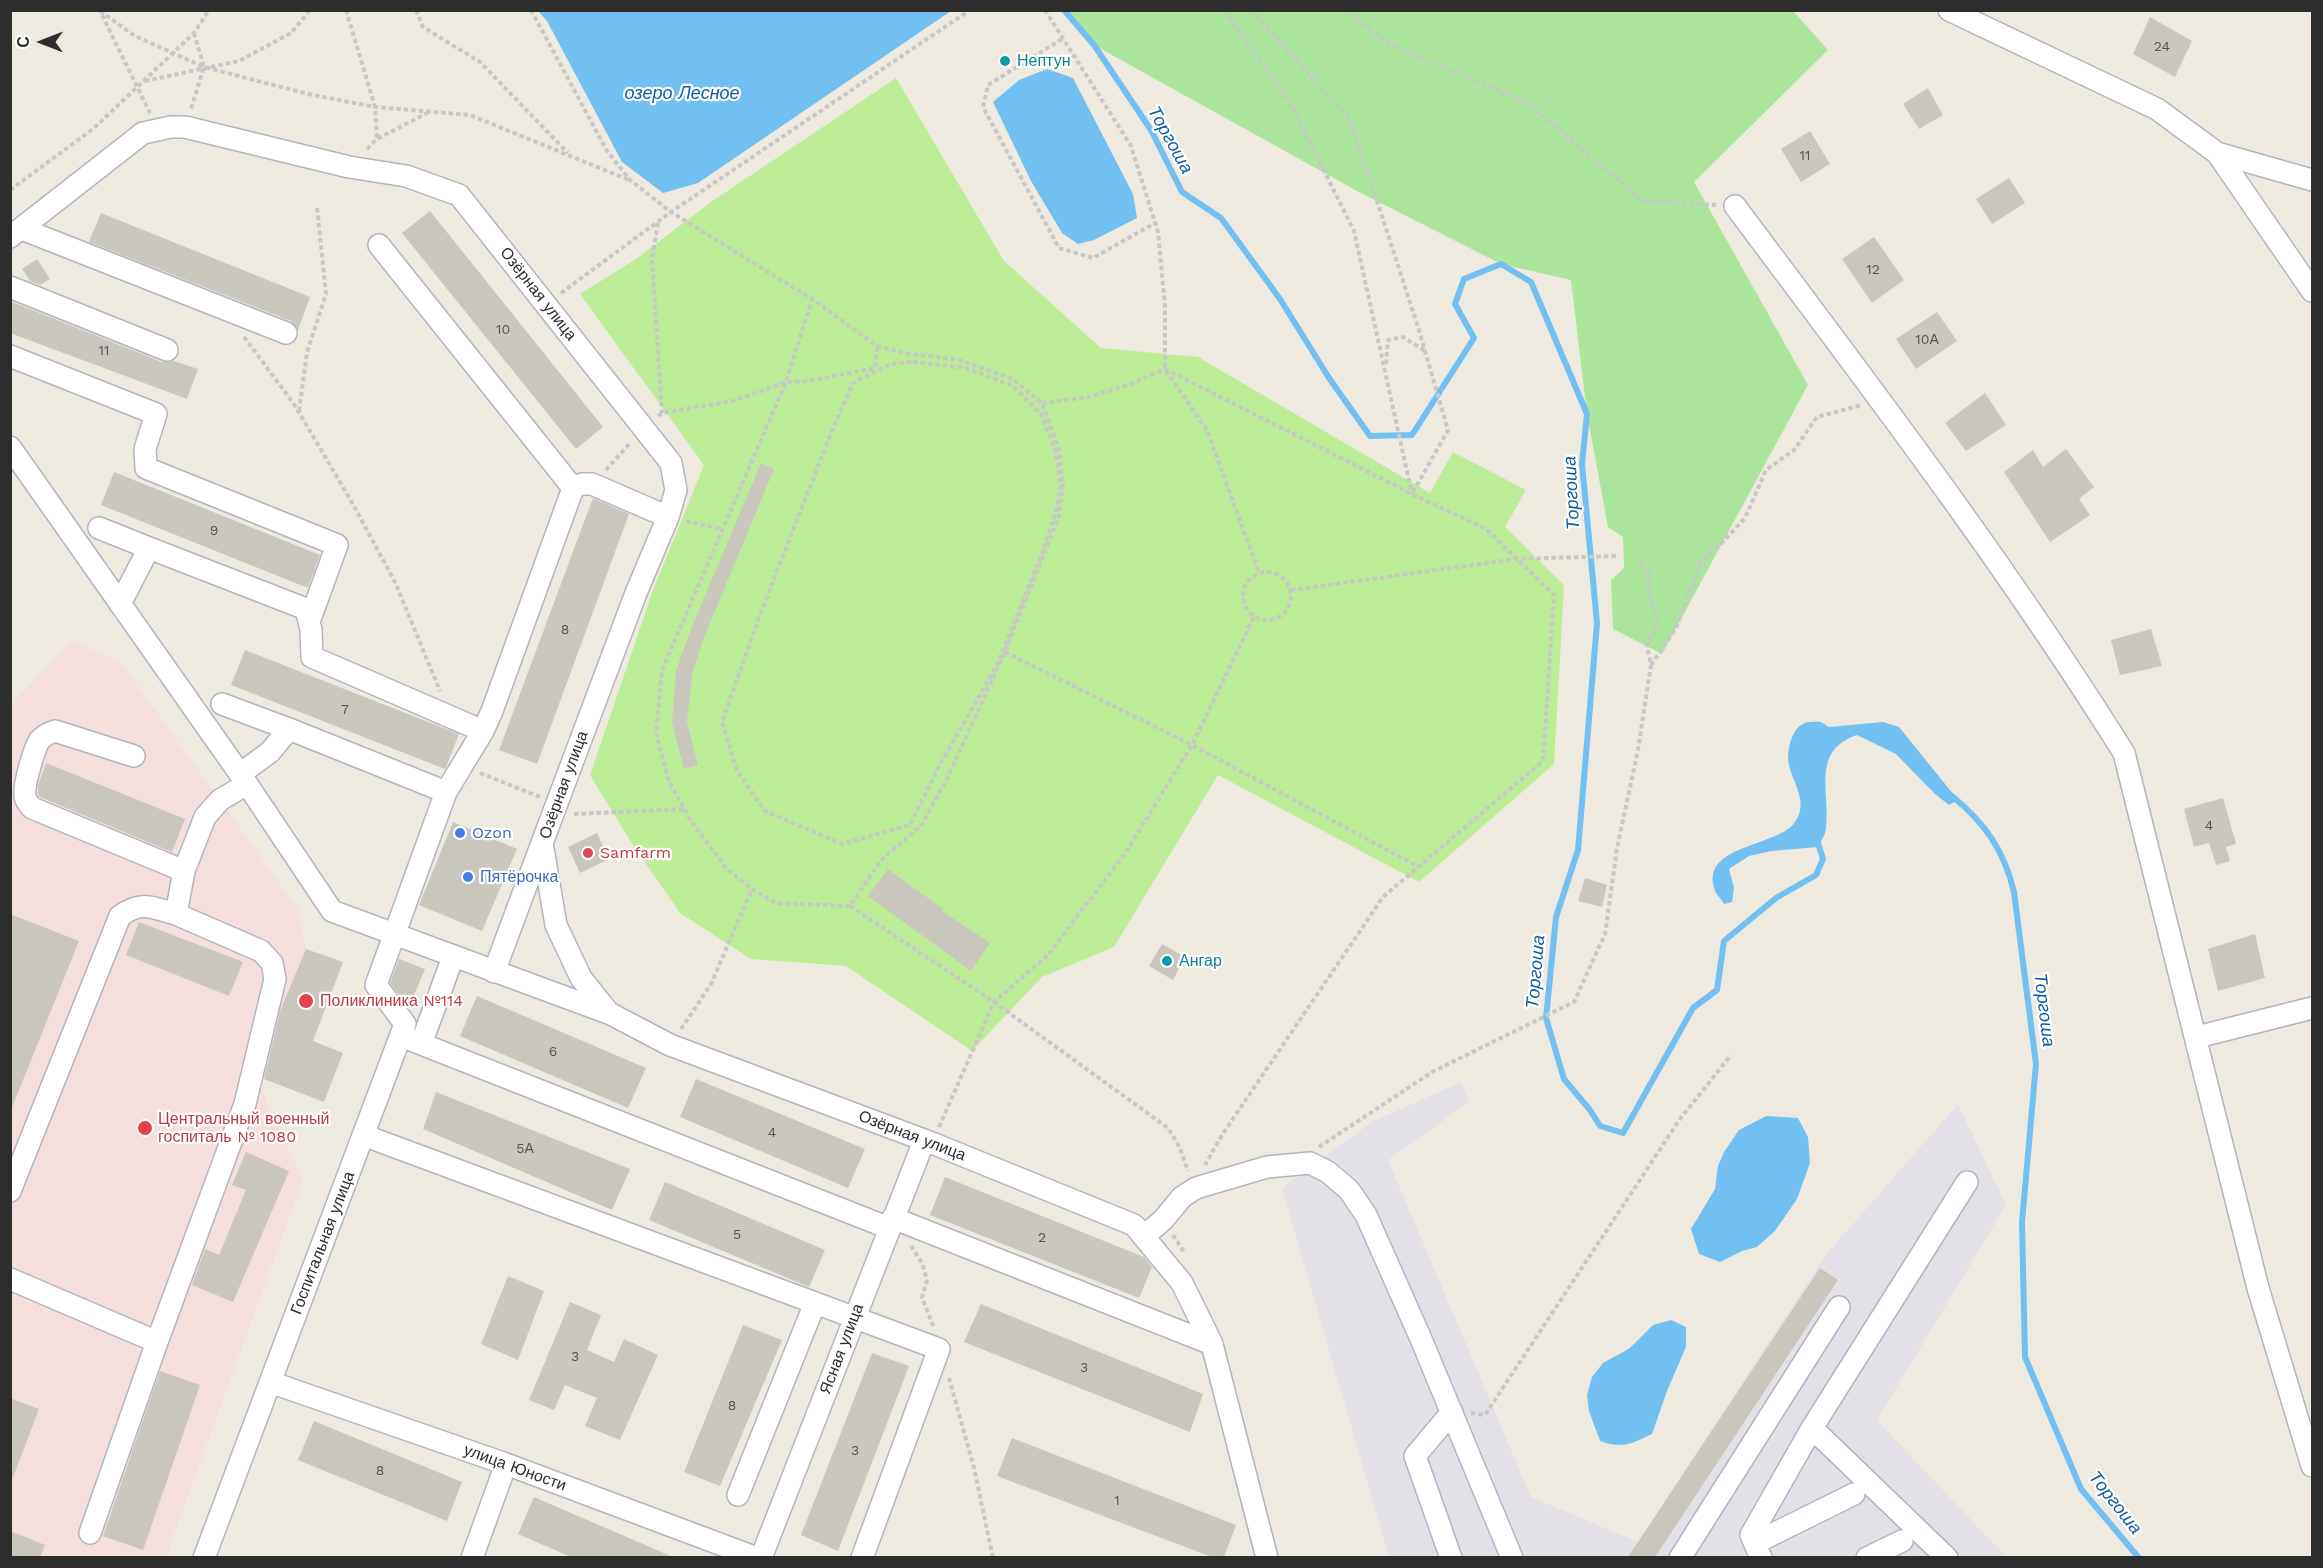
<!DOCTYPE html>
<meta charset="utf-8">
<style>
body{margin:0}
#map{position:relative;width:2323px;height:1568px;overflow:hidden;background:#efeae0;font-family:"Work Sans",sans-serif}
canvas{display:block}
.frame{position:absolute;inset:0;border:12px solid #2d2d2d;pointer-events:none}
.north{position:absolute;left:12px;top:12px;width:60px;height:60px;-webkit-text-stroke:4px #fff;paint-order:stroke;rotate:270deg;font-size:16px;font-weight:700;line-height:24px;text-align:center;color:#2d2d2d}
.north::after{content:'';display:block;margin:auto;width:21px;height:27px;background:#2d2d2d;clip-path:polygon(50% 0,100% 100%,50% 72%,0 100%)}
</style>
<div id="map">
<canvas width="2323" height="1568"></canvas>
<div class="frame"></div>
<div class="north">С</div>
</div>
<script>
const ctx = document.querySelector('canvas').getContext('2d');
ctx.lineJoin = 'round';
function fill(path, color) {
  ctx.fillStyle = color;
  ctx.fill(path, 'evenodd');
}
function stroke(path, color, width, dash) {
  ctx.strokeStyle = color;
  ctx.lineWidth = width;
  ctx.lineCap = dash ? 'butt' : 'round';
  ctx.setLineDash(dash || []);
  ctx.stroke(path);
}
function drawText(font, color, halo, rows, align = 'center') {
  ctx.font = font + ' "Work Sans",sans-serif';
  ctx.lineWidth = 4.5;
  ctx.setLineDash([]);
  ctx.textBaseline = 'middle';
  ctx.strokeStyle = halo;
  ctx.fillStyle = color;
  for (const [text, x, y, turn = 0] of rows) {
    ctx.save();
    ctx.translate(x, y);
    ctx.rotate((+turn || 0) * Math.PI / 180);
    ctx.textAlign = isNaN(turn) ? turn : align;
    if (halo) ctx.strokeText(text, 0, 0);
    ctx.fillText(text, 0, 0);
    ctx.restore();
  }
}
const industrial = new Path2D(`
 M1461,1082l8,20 -81,58 143,337 107,45 187,-286 133,-152 48,101 -129,215 129,137h-617l-107,-369 90,-66z`);
const medical = new Path2D(`
 M71,641l49,20 178,248 8,40 -51,126 48,105 -137,377h-155l-1,-851z`);
const green = new Path2D(`
 M1065,11h728l35,39 -134,132 114,203 -146,269 -49,-25 -2,-49 13,-12 -1,-31 -15,-10 -21,-113 -16,-134 -70,-16 -144,-73 -263,-146z`);
const pitch = new Path2D(`
 M896,78l108,183 97,87 97,9 232,136 23,-41 73,38 -21,37 59,58 -10,179 -135,118 -201,-107 -104,172 -72,30 -70,74 -126,-85 -95,-7 -71,-46 -49,-71 -41,-67 63,-185 51,-125 -124,-171 56,-35 75,-57z`);
const water = new Path2D(`
 M538,11h413l-253,172 -35,10 -41,-31 -75,-141z
 M1047,69l26,9 60,116 4,24 -43,22 -16,4 -16,-11 -31,-52 -38,-79 26,-22z
 M1821,722l8,5 54,-5 16,5 59,73 -9,5 -14,-11 -39,-40 -39,-19c-47,16 -26,57 -31,94 -1,6 -5,12 -7,18l-48,4 -22,5 -20,13 5,19 -2,14 -8,2c-3,-5 -9,-11 -10,-16 -12,-44 64,-41 81,-66 14,-19 -2,-39 -6,-57 -3,-11 2,-36 14,-41 5,-3 13,-2 18,-2z
 M1766,1116l32,2 10,19 2,26 -13,36 -22,32 -18,16 -15,4 -22,11 -21,-8 -8,-25 24,-40 3,-23 6,-14 15,-22z
 M1671,1320l15,7v20l-19,44 -15,43c-21,10 -30,15 -52,7l-11,-30 -2,-16 5,-18 11,-14 27,-15 23,-23z`);
const stream = new Path2D(`
 M1064,10l30,35 57,85 31,62 39,26 59,81 49,79 41,58 42,-1 62,-97 -19,-34 9,-25 37,-15 30,18 56,132 -5,50 15,159 -19,227 -22,67 -10,101 18,61 26,31 10,16 23,7 70,-125 24,-18 7,-49 52,-43 40,-23 7,-16 -6,-19
 M1952,796c33,27 52,54 62,96l22,172 -14,158 3,135 56,132 58,69`);
const building = new Path2D(`
 M2150,17l42,24 -17,36 -42,-23z
 M1928,88l15,27 -24,14 -16,-25z
 M1810,131l20,33 -29,18 -20,-33z
 M2009,178l16,25 -33,21 -16,-25z
 M430,211l173,216 -27,22 -174,-216z
 M101,213l209,84 -12,33 -7,-9 -202,-79z
 M1874,237l30,43 -32,23 -30,-44z
 M37,259l13,20 -10,6 -10,-4 -8,-12z
 M10,301l152,61 12,-1 24,8 -11,30 -177,-66z
 M1937,312l20,29 -41,28 -20,-30z
 M1985,393l21,32 -40,26 -21,-28z
 M2066,449l28,38 -15,12 11,16 -40,27 -46,-70 29,-22 10,17z
 M761,463l13,6 -71,171 -11,34 -5,48 11,43 -14,4 -12,-47 4,-51 13,-37z
 M114,472l206,83 -12,33 -207,-83z
 M593,498l36,16 -92,250 -38,-14z
 M2151,629l11,37 -42,9 -9,-35z
 M245,650l214,84 -13,33 -1,2 -214,-84z
 M46,763l139,56 -13,33 -132,-55 -2,-3v-8z
 M2223,798l13,46 -10,3 4,14 -14,4 -7,-22 -15,4 -10,-38z
 M453,822l64,27 -35,82 -63,-26z
 M597,833l12,26 -29,14 -12,-26z
 M888,869l55,40 -1,2 48,32 -19,28 -103,-75z
 M1585,878l22,7 -5,22 -24,-6z
 M10,914l69,27 -68,169h-1z
 M139,922l104,40 -14,34 -103,-41z
 M2255,934l10,44 -47,13 -10,-42z
 M1162,944l23,13 -12,23 -24,-14z
 M306,949l37,13 -30,79 30,12 -19,49 -60,-23 16,-68z
 M399,959l26,10 -13,31 -13,-5 -9,-12z
 M477,996l169,72 -18,40 -168,-72z
 M696,1079l169,70 -17,39 -168,-71z
 M436,1092l194,77 -18,41 -189,-81z
 M246,1152l43,19 -56,131 -41,-17 13,-36 14,6 27,-65 -14,-5z
 M945,1177l199,80 8,10 -13,31 -209,-83z
 M665,1182l160,68 -16,37 -160,-67z
 M1820,1268l18,12 -183,277h-27z
 M508,1276l36,15 -26,69 -37,-16z
 M570,1302l31,13 -14,35 27,12 10,-23 34,16 -38,85 -35,-14 12,-28 -32,-13 -11,25 -25,-10z
 M981,1304l222,90 -13,38 -226,-90z
 M743,1325l39,15 -62,146 -36,-14z
 M872,1353l37,13 -71,185 -37,-16z
 M160,1371l40,14 -57,165 -40,-14z
 M10,1398l29,11 -27,71h-2z
 M314,1421l148,61 -15,39 -149,-61z
 M1012,1438l224,87 -12,32h-12l-215,-81z
 M534,1497l139,60h-102l-53,-23z
 M10,1531l35,14 -5,12h-30z`);
const path = new Path2D(`
 M346,10l29,97 2,32
 M416,10l7,17 57,35 88,91
 M531,10l76,141 23,29 41,32 141,87 65,47 27,7 55,7 54,19 29,24 7,19 10,28 4,34 -4,32 -54,136 -58,127 -26,47 -40,34 -31,46 -74,-3 -24,-14 -26,-21 -35,-47 -22,-39 -13,-49 6,-63 124,-288 26,-83
 M1045,10l86,136 27,86 7,74v63l42,61 52,143
 M1224,10l67,94 63,127 58,263
 M1251,10l100,111 67,206 30,103 -36,64
 M1344,10l45,34 137,58 117,99 73,4
 M100,11l35,25 69,31 -13,42
 M102,15l48,98
 M194,33l10,34 104,27 67,13 95,8 159,65
 M1062,39l-74,46 -5,22 76,141 34,10 62,-35
 M145,81l94,-20 52,-28 19,-23
 M367,149l10,-10 52,-27
 M10,190l83,-61 101,-96 15,-23
 M658,223l-6,36 10,154
 M561,293l110,-81 299,-202
 M244,337l50,67 56,95 45,83 45,109
 M913,362l53,6 47,18 28,28 14,37 6,35 -6,28 -11,34 -47,117 -59,103 -28,57 -68,19 -77,-33 -28,-40 -15,-49 41,-115 70,-179 20,-45 37,-19z
 M1386,364l2,-24 15,-3 22,14
 M1165,369l247,125 74,35 68,66 -11,166 -160,136 -161,238 -17,30
 M1042,403l47,-6 42,-13 34,-15
 M299,411l8,-59 19,-58 -9,-87
 M658,416l4,-3 71,-12 53,-19 23,-1 66,-13 2,-22
 M606,470l25,-28
 M686,521l35,8
 M1643,561l-2,4 3,7h4l1,22 8,23 -4,17 -6,12 4,19 25,-37 25,-67 21,-18 23,-25 21,-48 28,-20 23,-33 45,-12
 M1243 596a24 24 0 1 1 48 0a24 24 0 1 1-48 0Z
 M1291,590l226,-31 100,-3
 M1005,652l187,93 227,122
 M480,773l60,24
 M574,814l110,-5
 M850,906l144,96 174,126 12,20 8,23
 M681,1029l30,-45 41,-95
 M939,1127l55,-125 53,-46 77,-101 68,-110 62,-128
 M1319,1147l113,-75 142,-70 31,-68 12,-86 21,-98 13,-85
 M1173,1235l11,17
 M911,1246l11,17 5,17 -5,18 12,30
 M949,1378l25,90 19,90
 M1471,1413l14,2 195,-296 51,-64`);
const minor = new Path2D(`
 M1949,10l208,99 60,44 95,138
 M2217,153l95,27
 M1735,206c134,179 270,357 389,547l134,535 54,178
 M22,229l264,104
 M10,237l133,-104 28,-6h14l164,40 57,9 53,19 212,268 5,27 -8,27 -32,76 -94,250 14,82 25,53 28,35 61,32 262,98 202,82 48,58 30,61 55,214
 M379,245l194,243
 M10,287l157,63
 M10,356l146,58 -11,35 1,19 191,77 -28,77
 M10,447l237,337 85,127 276,102
 M99,528l50,20
 M120,604l29,-56 157,61 5,21 1,27 171,74
 M222,704l67,25
 M134,756l-79,-25c-7,2 -12,5 -16,10 -5,9 -16,45 -14,55 1,6 4,8 7,12l152,63
 M240,774l30,-22 19,-23 157,63
 M494,972l48,-129
 M401,1036l488,192
 M2197,1037l115,-29
 M421,1044l32,-87
 M363,1135l576,214 -77,209
 M10,1191l110,-275c22,-16 32,-8 56,-2l8,-43 21,-54 15,-17 27,-16
 M893,1218l319,126
 M1144,1236l19,-16 19,-23 14,-9 71,-21 43,-4 18,9 21,18 17,25 55,124 91,219
 M10,1279l147,63
 M270,1382l236,82 251,94
 M738,1495l77,-192
 M90,1533l67,-191 88,-238 30,-125 -3,-16 -11,-12 -85,-37
 M1755,1543l99,-49
 M204,1558l201,-534 -29,-39 70,-193 37,-61 9,-20 81,-223 9,-4h10l76,33
 M472,1558l34,-94
 M761,1558l163,-417
 M1451,1558l-36,-102 37,-44
 M1680,1558l159,-251
 M1761,1558l-10,-23 61,-107
 M1867,1558l35,-17
 M1947,1558l-135,-130 155,-246`);
const markers = [
 [1005,61,6,"#0f9aa8"],
 [460,833,6,"#3f7fe0"],
 [588,853,6,"#e0444e"],
 [468,877,6,"#3f7fe0"],
 [1167,961,6,"#0f9aa8"],
 [306,1001,8,"#e0444e"],
 [145,1128,8,"#e0444e"]
];
const numberNames = [
 ["24",2162,47],
 ["11",1805,156],
 ["12",1873,270],
 ["10",503,330],
 ["10А",1927,340],
 ["11",104,351],
 ["9",214,531],
 ["8",565,630],
 ["7",345,710],
 ["4",2209,826],
 ["6",553,1052],
 ["4",772,1133],
 ["5А",525,1149],
 ["5",737,1235],
 ["2",1042,1238],
 ["3",575,1357],
 ["3",1084,1368],
 ["8",732,1406],
 ["3",855,1451],
 ["8",380,1471],
 ["1",1117,1501]
];
const cultureNames = [
 ["Нептун",1017,61],
 ["Ангар",1179,961]
];
const streetNames = [
 ["Озёрная улица",538,294,52],
 ["Озёрная улица",564,785,-70],
 ["Озёрная улица",912,1136,21],
 ["Госпитальная улица",323,1243,-69],
 ["Ясная улица",842,1349,-69],
 ["улица Юности",515,1468,20]
];
const shopNames = [
 ["Ozon",472,833],
 ["Пятёрочка",480,877]
];
const healthNames = [
 ["Samfarm",600,853],
 ["Поликлиника №114",320,1001],
 ["Центральный военный",158,1119],
 ["госпиталь № 1080",158,1137]
];
const waterNames = [
 ["озеро Лесное",682,94],
 ["Торгоша",1170,140,61],
 ["Торгоша",1572,493,-93],
 ["Торгоша",1536,972,-85],
 ["Торгоша",2044,1010,83],
 ["Торгоша",2115,1503,52]
];
fill(industrial, '#e3e0e7');
fill(medical, '#f5dfdd');
fill(green, '#ace69c');
fill(pitch, '#beed97');
fill(water, '#72c0f2');
stroke(stream, '#72c0f2', 6);
fill(building, '#cac7bf');
stroke(minor, '#b3b4c1', 24);
stroke(path, '#c8c8c8', 4, [4.5, 3]);
stroke(minor, '#fff', 21);
for (const [x, y, r, color] of markers) {
  const dot = new Path2D();
  dot.arc(x, y, r, 0, 2 * Math.PI);
  ctx.fillStyle = color;
  ctx.fill(dot);
  stroke(dot, '#fff', 2);
}
drawText('14px', '#545452', null, numberNames);
drawText('16px', '#0d838f', '#fff', cultureNames, 'left');
drawText('16px', '#2d2d2d', '#fff', streetNames);
drawText('16px', '#366cbe', '#fff', shopNames, 'left');
drawText('16px', '#be3a42', '#fff', healthNames, 'left');
drawText('italic 18px', '#0b5ca4', '#fff', waterNames);
</script>
